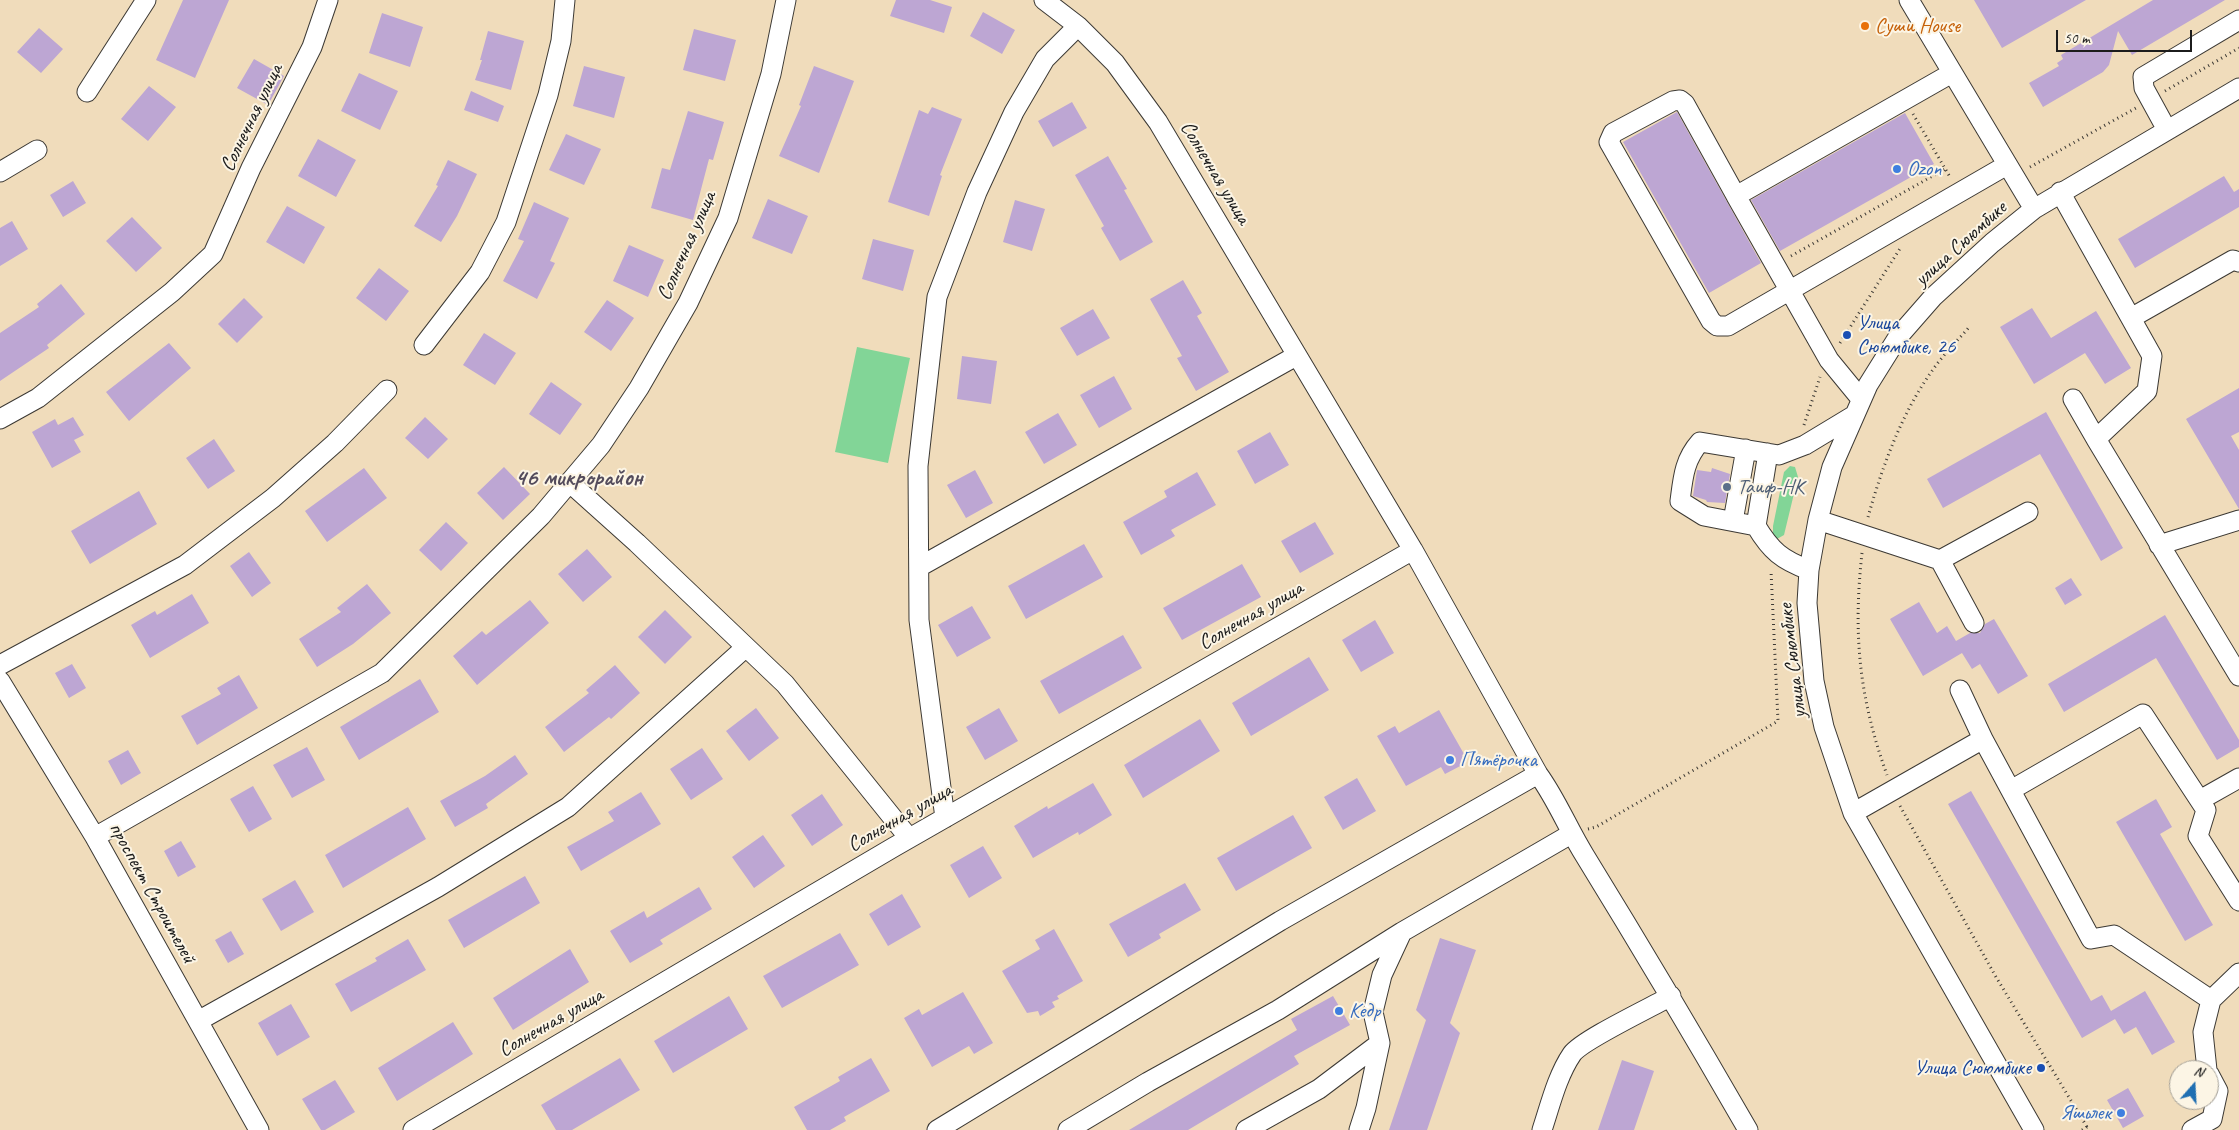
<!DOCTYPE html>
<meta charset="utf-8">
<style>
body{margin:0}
#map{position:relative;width:2239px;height:1130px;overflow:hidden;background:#f0dcbb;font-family:Caveat,sans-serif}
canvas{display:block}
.north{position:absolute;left:2169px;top:1060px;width:50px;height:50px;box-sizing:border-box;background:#fcf5e5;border:1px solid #a29e95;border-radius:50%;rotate:19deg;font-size:14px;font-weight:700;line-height:20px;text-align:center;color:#1c1c1c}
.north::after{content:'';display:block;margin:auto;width:18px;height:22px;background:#1f6fb2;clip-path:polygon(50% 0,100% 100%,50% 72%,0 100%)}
.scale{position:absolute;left:2056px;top:30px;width:136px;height:22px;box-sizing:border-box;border:2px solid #1c1c1c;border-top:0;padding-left:6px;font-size:15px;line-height:18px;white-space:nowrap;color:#1c1c1c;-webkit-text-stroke:4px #fcf5e5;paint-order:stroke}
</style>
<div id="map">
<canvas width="2239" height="1130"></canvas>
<div class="north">N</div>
<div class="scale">50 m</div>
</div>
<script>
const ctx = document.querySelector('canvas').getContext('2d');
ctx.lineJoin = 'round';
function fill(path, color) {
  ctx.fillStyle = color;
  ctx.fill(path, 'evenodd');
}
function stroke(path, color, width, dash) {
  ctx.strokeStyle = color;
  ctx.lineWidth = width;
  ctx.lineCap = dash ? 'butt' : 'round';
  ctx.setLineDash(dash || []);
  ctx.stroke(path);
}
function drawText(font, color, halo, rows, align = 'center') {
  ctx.font = font + ' Caveat,sans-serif';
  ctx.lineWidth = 4;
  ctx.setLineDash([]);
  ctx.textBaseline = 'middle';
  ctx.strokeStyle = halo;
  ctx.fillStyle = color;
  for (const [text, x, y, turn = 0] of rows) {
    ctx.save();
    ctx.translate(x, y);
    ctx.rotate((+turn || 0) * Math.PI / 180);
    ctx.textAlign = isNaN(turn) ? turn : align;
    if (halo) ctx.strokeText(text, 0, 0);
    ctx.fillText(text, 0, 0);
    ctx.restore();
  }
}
const green = new Path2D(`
 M857,347l53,11 -22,105 -53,-11z
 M1790,466l5,1 3,10 -14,58 -7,4 -4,-3v-10l11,-54z`);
const building = new Path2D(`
 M183,0h46l-34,78 -39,-18z
 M896,0h34l22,7 -8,26 -54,-17z
 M1974,0h112l-84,48z
 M2153,0h72l-93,55 -14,-24 -9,34 -6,7 -60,35 -14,-24 30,-17 -2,-3 6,-4 -2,-4z
 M983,12l32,18 -13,24 -32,-18z
 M382,13l41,14 -13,40 -41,-14z
 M39,28l24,21 -22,24 -24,-21z
 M694,29l42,11 -11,41 -42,-11z
 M488,31l36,10 -13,49 -36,-10 7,-20h-2z
 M254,59l30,17 -16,29 -31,-17z
 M584,66l41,11 -11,41 -41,-12z
 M814,66l40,15 -35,92 -40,-17 22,-50 -2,-1z
 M359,73l39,18 -18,39 -39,-19z
 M149,86l27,21 -28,34 -27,-22z
 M471,91l33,15 -6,16 -34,-12z
 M1072,102l15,26 -34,19 -15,-26z
 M932,107l30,12 -22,56 2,1 -13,40 -41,-14 31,-92 9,4z
 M688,111l36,11 -11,38 -4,-1 -16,61 -42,-12 11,-40 8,2z
 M1677,112l84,151 -52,30 -86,-151z
 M1905,113l29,51 -154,87 -29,-51z
 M566,134l35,15 -17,36 -35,-15z
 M318,139l38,21 -20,37 -38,-21z
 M1108,156l19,33 -3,1 29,52 -33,19 -19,-33 3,-2 -29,-51z
 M448,160l29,14 -20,42 -16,26 -27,-16 24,-40 -2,-1z
 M2224,176l10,16 5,-3v18l-104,61 -17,-29z
 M73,181l13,22 -23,14 -13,-22z
 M768,199l40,17 -16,38 -40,-16z
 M1015,200l30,9 -13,42 -29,-9z
 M534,202l35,16 -19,43 5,2 -18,36 -34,-18 21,-40 -6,-2z
 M287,206l38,21 -21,37 -38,-22z
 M132,217l30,31 -26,24 -30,-31z
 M12,221l16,28 -28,17v-38z
 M873,239l41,11 -11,41 -41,-12z
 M629,245l35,15 -16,37 -35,-16z
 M379,268l30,23 -23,30 -30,-23z
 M1183,280l19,33 -5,3 32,56 -33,19 -19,-33 5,-2 -32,-57z
 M61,284l24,30 -38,31 2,3 -49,33v-48l39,-26 -2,-3z
 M244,298l19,19 -26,26 -19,-19z
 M607,300l27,18 -23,33 -27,-19z
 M2032,308l19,30 45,-27 35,57 -26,16 -20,-31 -51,31 -34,-57z
 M1093,309l17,29 -33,18 -17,-28z
 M484,333l32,20 -21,32 -32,-20z
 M169,343l22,25 -62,53 -23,-29z
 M962,356l35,5 -6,43 -34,-5z
 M1114,376l18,33 -33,19 -19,-33z
 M551,382l31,22 -22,31 -31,-21z
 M2239,388v44l-8,4 8,14v59l-53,-90z
 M2046,412l77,136 -22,13 -61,-107 -97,54 -16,-29z
 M1058,413l19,32 -33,19 -19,-32z
 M73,417l11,18 -10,5 7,12 -29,16 -20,-36 23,-13 3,6z
 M425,417l23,22 -20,20 -23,-21z
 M1270,432l19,33 -34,19 -18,-33z
 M214,439l21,32 -27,18 -22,-31z
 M504,467l26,27 -27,26 -26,-27z
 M364,468l23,30 -60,44 -22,-31z
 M1712,468l18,6 -5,29 -18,-1 -1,-2 -13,-4 4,-26 14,2z
 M975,470l18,33 -27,15 -19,-33z
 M1197,472l19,33 -45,25 4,6 -34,19 -18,-33 44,-25 -3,-6z
 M139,491l18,33 -67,40 -19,-33z
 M446,522l22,21 -27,28 -22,-21z
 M1315,522l19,32 -34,19 -19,-32z
 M1084,544l19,33 -77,42 -18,-33z
 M587,549l25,28 -29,25 -25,-28z
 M249,552l22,31 -19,14 -22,-31z
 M1242,564l19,33 -79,43 -19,-32z
 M2071,578l11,17 -17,10 -10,-17z
 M367,584l24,29 -38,31 -36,23 -18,-28 42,-27 -4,-4z
 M192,594l17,29 -59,35 -19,-33 24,-14 2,4z
 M530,600l19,23 -72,62 -24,-29 29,-25 4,4z
 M1919,602l18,31 10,-7 9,15 14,-8h10l5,-9 9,-5 34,57 -30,18 -18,-30 -8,5 -10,-16 -39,23 -33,-57z
 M972,606l19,32 -34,19 -19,-32z
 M665,610l27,27 -27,27 -27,-27z
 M2165,615l74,125v7l-22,13 -61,-102 -92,54 -16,-28z
 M1375,620l19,33 -33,19 -19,-32z
 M1123,635l19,33 -83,46 -19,-33z
 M1309,657l20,33 -78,46 -19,-33z
 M72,664l14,24 -17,10 -14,-25z
 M615,665l25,28 -29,26 -2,-2 -45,35 -19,-25 44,-34 -3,-3z
 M239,675l19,33 -61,37 -16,-29 40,-22 -4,-6z
 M420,679l19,33 -80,48 -19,-33z
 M756,708l23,30 -30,23 -23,-30z
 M999,708l19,33 -33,19 -19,-33z
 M1439,710l25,44 -2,1 4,8 -21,11 -4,-7 -35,19 -29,-50 18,-10 4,7z
 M1200,719l20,32 -77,47 -19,-33z
 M307,747l18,33 -33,18 -19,-33z
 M702,748l21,31 -32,21 -21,-31z
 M128,750l13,23 -20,12 -13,-24z
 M515,755l13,19 -42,30 2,4 -33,19 -15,-26 45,-25z
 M1357,778l19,33 -33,19 -19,-33z
 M1093,783l19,32 -33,20 -1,-3 -45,26 -19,-32 33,-20 1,3z
 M253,786l19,33 -23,13 -19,-33z
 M1971,791l120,210 11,-6 9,16 34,-20 30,51 -23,13 -16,-28 -12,7 -9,-15 -33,19 -134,-234z
 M641,792l20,32 -80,47 -14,-24 47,-26 -6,-9z
 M822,794l21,31 -31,21 -21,-31z
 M2156,799l16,28 -12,7 53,91 -28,16 -69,-119z
 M408,807l18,32 -83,49 -18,-33z
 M1293,815l19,33 -76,43 -19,-33z
 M763,835l22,31 -31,22 -22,-31z
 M181,841l15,26 -18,10 -14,-26z
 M983,846l19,32 -33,20 -19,-33z
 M525,876l15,27 -76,45 -16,-28z
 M295,880l19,32 -33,19 -19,-32z
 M1185,883l16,27 -42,24 2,4 -33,19 -19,-33z
 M699,887l13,22 -52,31 3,4 -33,19 -20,-32 34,-20 3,7z
 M902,894l19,33 -33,19 -19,-32z
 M1054,929l29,52 -26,15 2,3 -7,3 3,5 -15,9 -2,-5 -11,2 -25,-42 38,-22 -5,-9z
 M231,931l13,23 -16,9 -13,-23z
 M840,933l19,32 -77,43 -19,-32z
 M1440,938l36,12 -26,73 10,10 -33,97h-38l37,-110 -10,-10z
 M408,939l18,31 -75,42 -16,-28 42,-23 -2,-3z
 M570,949l19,33 -76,48 -20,-32z
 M963,992l30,51 -19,11 -5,-8 -37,21 -28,-49 15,-9 3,6z
 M729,996l19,33 -75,44 -19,-32z
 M1333,996l17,29 -56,31 5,8 -111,66h-59l168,-100 -6,-11z
 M291,1004l19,33 -33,19 -19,-33z
 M453,1022l20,32 -76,47 -19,-33z
 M620,1058l20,32 -68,40h-16l-15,-25z
 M871,1058l19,33 -46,26 2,4 -16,9h-23l-13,-23 46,-26 -2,-4z
 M1622,1060l32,11 -20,59h-36z
 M335,1080l20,32 -30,18h-4l-19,-31z
 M2128,1088l16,28 -21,12 -16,-28z`);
const path = new Path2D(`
 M2165,91l74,-43
 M1913,114l37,63
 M2030,167l106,-59
 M1791,256l154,-87
 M1840,343l61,-96
 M1804,425l16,-48
 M1868,517c15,-53 35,-108 69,-153 10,-13 22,-25 33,-38
 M1862,553c-9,82 -3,144 25,222
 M1900,806l96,171 91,150
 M1588,829l8,-2 182,-106 -7,-150
 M2082,1130l5,-3 2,3`);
const minor = new Path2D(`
 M1044,0l34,26 37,37 43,59 255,428 125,224c19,26 30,55 47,82 56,91 110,182 163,274
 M1909,0l125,209
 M87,92l59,-92
 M2167,130l-23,-42 -1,-11 96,-57
 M0,172l37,-22
 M2060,192l92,164 -5,35 -51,48 143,237
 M1736,196l-51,-92 -5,-4 -7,1 -60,32 -4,9 102,179 6,5h11l279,-161
 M2131,318l102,-58 6,2
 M424,345l56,-73 26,-50 42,-127 13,-54 4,-41
 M1861,399l-32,-39 -93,-164 216,-123
 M2073,399l23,40
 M0,419l38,-21 134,-106 41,-38 38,-86 61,-121 16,-47
 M1768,453l-12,73c15,25 26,34 53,44
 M569,482l68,61 148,141 124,154
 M1818,520l122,40 88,-48
 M1733,521l13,-72
 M1756,526l-52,-10 -24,-15c3,-23 4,-41 20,-59l79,13 26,-10 48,-29
 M2159,545l80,-25
 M1940,560l34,63
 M919,567l377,-211
 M0,665l185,-100 88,-67 62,-55 52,-53
 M0,681l95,156 164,293
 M1960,690l23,49
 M2011,790l132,-76 63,96 -8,26 41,65
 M2200,800l39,-22
 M1853,813l130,-74 108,200 23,-4 97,65
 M945,818l-26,-198 -1,-154 19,-169 40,-105 37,-80 31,-53 33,-33
 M95,837l287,-164 159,-157 60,-71 38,-57 49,-85 40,-85 43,-144 15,-74
 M198,1021l240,-134 130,-80 178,-160
 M2207,1070l-4,-38 8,-32 28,-27
 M413,1130l481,-283 519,-297
 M937,1130l343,-209 258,-147
 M1068,1130l80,-48 130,-72 124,-78 169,-98
 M1246,1130l73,-41 61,-46
 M1359,1130l7,-22 14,-65 -7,-31 9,-37 20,-43
 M1542,1130c8,-24 15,-54 30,-76 10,-14 80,-47 99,-58
 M2034,1130l-181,-317 -29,-86 -10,-46 -7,-78 2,-33 9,-50 14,-53 36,-82 30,-48 35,-40 59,-54 42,-34 205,-121
 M2192,1130l20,-11 6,-28 -9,-17`);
const markers = [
 [1865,26,5,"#e8710a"],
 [1897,169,5,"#3f7fe0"],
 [1847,335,5,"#1a4fb4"],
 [1727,487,5,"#5c6f8a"],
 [1450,760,5,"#3f7fe0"],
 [1339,1011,5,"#3f7fe0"],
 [2041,1068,5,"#1a4fb4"],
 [2121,1113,5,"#3f7fe0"]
];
const foodNames = [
 ["Суши House",1875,26]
];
const streetNames = [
 ["Солнечная улица",252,118,-64],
 ["Солнечная улица",1215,173,59],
 ["улица Сююмбике",1961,244,-42],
 ["Солнечная улица",687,246,-66],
 ["Солнечная улица",1251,616,-30],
 ["улица Сююмбике",1793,661,-97],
 ["Солнечная улица",900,818,-30],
 ["проспект Строителей",152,893,61],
 ["Солнечная улица",551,1023,-30]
];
const shopNames = [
 ["Ozon",1907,169],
 ["Пятёрочка",1460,760],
 ["Кедр",1349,1011],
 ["Яшьлек",2111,1113,"right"]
];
const transitNames = [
 ["Улица",1857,323],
 ["Сююмбике, 26",1857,347],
 ["Улица Сююмбике",2031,1068,"right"]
];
const serviceNames = [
 ["Таиф-НК",1737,487]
];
const quarterNames = [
 ["46 микрорайон",579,479]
];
fill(green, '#82d597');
fill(building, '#bda6d3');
stroke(minor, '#3c3934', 21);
stroke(path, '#3c3934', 3, [1, 4]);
stroke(minor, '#fff', 19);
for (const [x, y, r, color] of markers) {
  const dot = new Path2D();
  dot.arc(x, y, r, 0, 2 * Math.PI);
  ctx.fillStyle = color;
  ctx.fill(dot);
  stroke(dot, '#fcf5e5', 2);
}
drawText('21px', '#c56008', '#fcf5e5', foodNames, 'left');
drawText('21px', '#1c1c1c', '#fcf5e5', streetNames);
drawText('21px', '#366cbe', '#fcf5e5', shopNames, 'left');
drawText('21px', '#164399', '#fcf5e5', transitNames, 'left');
drawText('21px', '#4e5e75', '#fcf5e5', serviceNames, 'left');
drawText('bold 24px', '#544c5c', '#fcf5e5', quarterNames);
</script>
